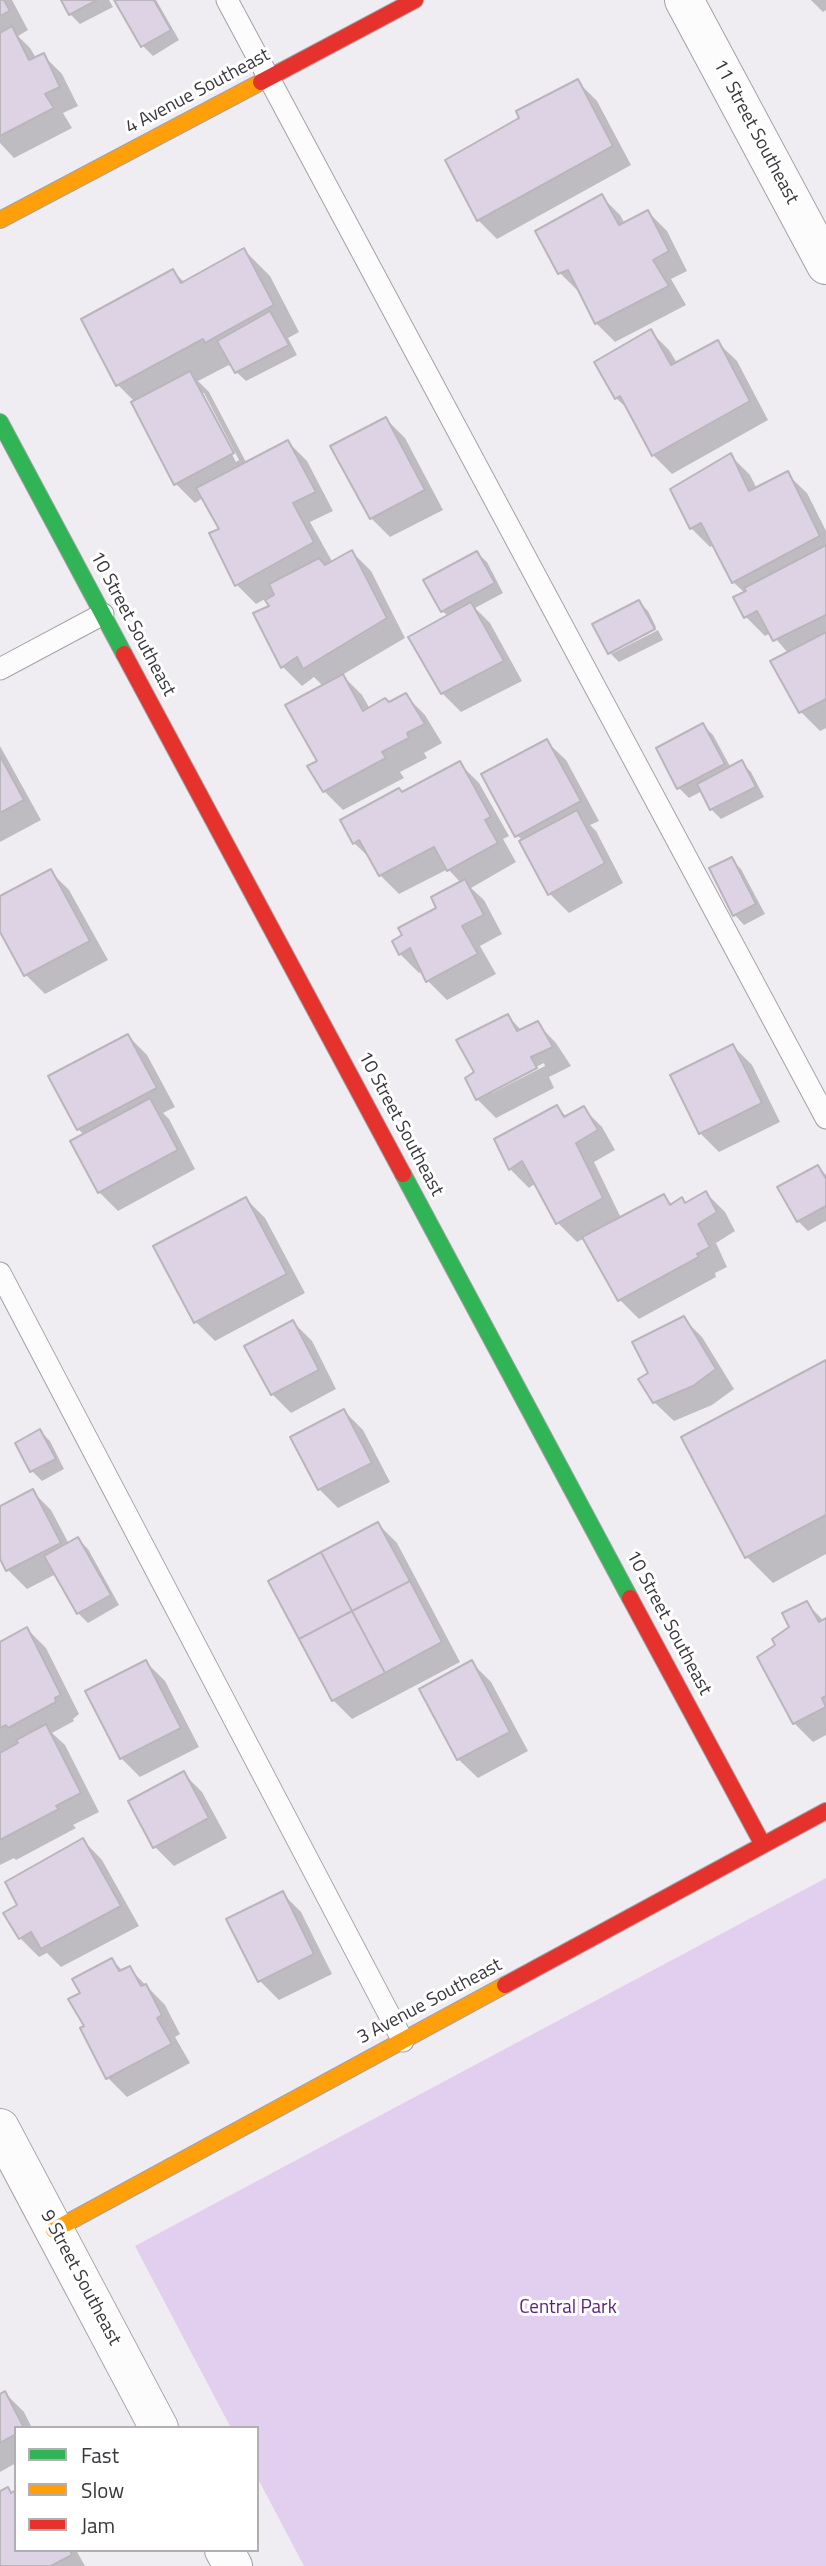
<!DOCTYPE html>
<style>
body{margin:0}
#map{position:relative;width:826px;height:2566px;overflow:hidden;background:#efecf2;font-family:"Titillium Web",sans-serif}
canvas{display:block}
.legend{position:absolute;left:14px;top:2426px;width:245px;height:126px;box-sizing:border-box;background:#fff;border:2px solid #b1afb1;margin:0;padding:9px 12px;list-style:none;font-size:21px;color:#3b383d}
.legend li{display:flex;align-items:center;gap:14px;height:35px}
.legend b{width:35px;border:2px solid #b1afb1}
</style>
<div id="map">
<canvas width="826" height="2566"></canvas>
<ul class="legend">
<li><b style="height:9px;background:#30b455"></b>Fast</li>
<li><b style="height:9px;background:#ff9f0a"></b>Slow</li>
<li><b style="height:9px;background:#e5322d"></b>Jam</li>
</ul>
</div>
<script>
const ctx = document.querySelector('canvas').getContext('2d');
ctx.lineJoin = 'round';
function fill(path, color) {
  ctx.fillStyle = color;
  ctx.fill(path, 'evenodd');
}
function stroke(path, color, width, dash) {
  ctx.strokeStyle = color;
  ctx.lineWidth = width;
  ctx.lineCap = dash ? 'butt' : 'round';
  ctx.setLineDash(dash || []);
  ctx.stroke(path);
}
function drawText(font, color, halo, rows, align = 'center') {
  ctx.font = font + ' "Titillium Web",sans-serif';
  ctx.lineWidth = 6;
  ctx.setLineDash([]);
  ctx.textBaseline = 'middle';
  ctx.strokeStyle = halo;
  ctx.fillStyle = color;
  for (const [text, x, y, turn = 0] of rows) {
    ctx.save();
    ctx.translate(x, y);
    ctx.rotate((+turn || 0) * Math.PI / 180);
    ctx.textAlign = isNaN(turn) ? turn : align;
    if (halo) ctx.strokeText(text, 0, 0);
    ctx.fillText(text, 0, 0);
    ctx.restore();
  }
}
const green = new Path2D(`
 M826,1878v688h-522l-47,-89v-49h-26l-96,-182z`);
const shadow = new Path2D(`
 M0,0h12l16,30 -10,6 12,12 6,10 7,-3 19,19 16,32 -15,7 9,15 -58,30 -14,-15z
 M63,0h46l4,7 -33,17 -10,-10z
 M116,0h40l23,40 -26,16 -10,-10z
 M811,0h15v10l-3,2z
 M578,82l19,19 34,64 -134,74 -19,-19 43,-102z
 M601,196l19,19 5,9 23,-12 19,19 20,40 -16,8 15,26 -71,37 -19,-19 -15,-32 -2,1 -19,-19z
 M244,250l26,26 29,56 -11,6 9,17 -51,26 -17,-16 -31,16 11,11 38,72 41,-22 19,19 26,50 -23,11 23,41 19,-11 19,19 34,67 -63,37 20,20 8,14 36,-13 19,19 17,28 -18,10 3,5 -27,14 4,6 -61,32 -19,-19 -5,-29 4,-76 -9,-9 -12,9 -19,-19 -12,-60 -4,-9 -11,6 -19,-19 -26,-51 11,-4 -19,-32 -8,5 -19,-19 -41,-82 -17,-17 55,-114 12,12zM200,393h4l35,67 -3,2z
 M650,331l19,19 8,13 40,-21 20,19 31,59 -96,54 -19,-19 -22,-43 -15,-14z
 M386,419l19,19 38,72 -53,27 -19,-19z
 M731,456l19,19 7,14 30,-15 20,19 19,38v197l-6,3 -19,-19 -28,-51 15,-8 -17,-20 -6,3 -19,-19 -1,-24 -12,-11 -19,-37 -4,2 -19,-19z
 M477,553l10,9 16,31 -28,15 15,15 32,58 -61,31 -19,-19 6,-77 -6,-5z
 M639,602l9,9 8,16 -46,23v3l-15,-29z
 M658,630l5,10 -44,22 -8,-8z
 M703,725l10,10 18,33 10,-6 10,10 13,25 -43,22 -10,-10 -9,-18 -13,7 -10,-10 -21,-39z
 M546,741l20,19 33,61 -9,4 6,6 27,52 -54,30 -19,-19 -27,-53 -6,-6z
 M0,746l41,74 -41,22z
 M460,764l19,19 30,53 -6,3 13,23 -45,26 13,12 18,34 -22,12 16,28 -49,26 -19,-19 -5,-10 -4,2 -19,-19 61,-71 -13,-14 -49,25 -19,-19 -7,-14 -19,-18 49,-49z
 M731,859l10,10 24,45 -21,11 -9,-10z
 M50,871l19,19 39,70 -63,34 -19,-19 -26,-46v-31z
 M508,1016l14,15 15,-8 19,20 15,23 -22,11 5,11 -58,30 -19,-19v-26zM544,1063l1,3 -53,27v-4z
 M128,1036l19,19 28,52 -12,6 6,6 26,50 -77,42 -19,-19 -15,-57 -6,-6z
 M733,1046l19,19 28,57 -61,30 -19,-19z
 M557,1108l10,9 16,-9 19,19 13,23 -21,12 27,56 42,-22 10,9 9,-5 5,4 19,-11 19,19 10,19 -19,12 11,24 -12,6 1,4 -77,42 -19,-19 -35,-62 -8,4 -19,-19 -22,-40 -7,5 -19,-19z
 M818,1167l8,8v46l-18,10 -10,-10z
 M246,1199l19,19 40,75 -90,48 -19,-19 -40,-75z
 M683,1318l19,19 32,52 -22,16 -38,16 -20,-19 -4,-28z
 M293,1322l19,19 24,48 -45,24 -19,-19z
 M826,1362v192l-53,29 -26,-26z
 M344,1411l19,19 27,52 -52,26 -19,-19z
 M40,1431l10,10 14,28 -22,12 -10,-10 -15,-27z
 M32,1491l19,19 18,34 9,-5 10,10 31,56 -31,18 -10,-10 -22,-39 -29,15 -19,-19 -8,-15v-47z
 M378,1524l19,19 63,119 -108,57 -19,-19z
 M806,1603l18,18 2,-1v115l-13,7 -19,-19 -16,-77z
 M27,1629l19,19 33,66 -6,5 1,2 -22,12 13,12 34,67 -26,13 3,3 -60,32 -2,-2 -14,7v-221z
 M146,1662l19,19 34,66 -59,30 -19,-19z
 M472,1663l19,19 37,69 -50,27 -20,-19z
 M183,1773l19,19 25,46 -53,28 -19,-19z
 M83,1840l19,20 37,66 -78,41 -14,-14 -8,4 -19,-19z
 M282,1893l19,19 31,62 -53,26 -19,-19z
 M112,1960l11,11 6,-3 36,37 15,29 -5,3 15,26 -63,34 -19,-19 -22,-51 -4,-33z
 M5,2393l19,19 8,16h-16v35l-16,9v-76z
 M8,2489l5,5 3,56h60l9,16h-85v-73z`);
const building = new Path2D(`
 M0,0h4l6,11 -10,5z
 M61,0h36l-28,15z
 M114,0h40l17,30 -30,17z
 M12,26l17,34 15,-7 16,34 -15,7 9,14 -54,28v-103z
 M578,79l35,67 -136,75 -32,-61 74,-42 -3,-7z
 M602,194l17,31 29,-15 21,41 -16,9 16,26 -74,38 -27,-54 -10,4 -23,-43z
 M244,248l30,57 -69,38 -2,-4 -87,47 -35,-67 92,-50 8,14z
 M270,311l19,34 -54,28 -18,-32z
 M651,329l20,36 47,-25 32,61 -98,55 -32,-60 -5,3 -21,-37z
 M190,371l44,82 -60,32 -43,-83z
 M386,417l39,73 -55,29 -40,-73z
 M288,440l28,52 -23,11 21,39 -79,44 -26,-53 10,-4 -23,-41z
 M731,453l18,38 39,-20 32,65 -88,47 -31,-60 -11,6 -20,-40z
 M826,545v70l-53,26 -16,-30 -13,7 -11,-21 13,-6 -2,-3z
 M352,550l35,68 -84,51 -6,-12 -16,11 -28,-55 16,-7 -4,-6 9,-5 -5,-11 50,-26 6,7z
 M477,551l18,32 -54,29 -18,-32z
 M639,600l16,29 -47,25 -16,-30z
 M471,602l33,59 -63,33 -33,-57z
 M826,632v67l-27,14 -29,-52z
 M343,674l20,37 22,-13 4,4 17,-9 19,31 -18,9 2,5 -27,14 4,6 -63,34 -16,-26 10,-5 -32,-56z
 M703,723l22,41 -48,25 -21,-41z
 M547,739l34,62 -66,36 -34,-63z
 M0,756l24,44 -24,13z
 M742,760l14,27 -46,23 -13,-26z
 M460,761l31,56 -6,3 13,23 -51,28 -13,-24 -55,29 -20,-36 -6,4 -13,-24 59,-32 3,4z
 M577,810l28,53 -57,32 -29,-54z
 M732,857l24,47 -23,12 -24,-48z
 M51,869l39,72 -66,35 -24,-44v-36z
 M465,879l19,36 -22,11 16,28 -52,28 -16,-34 -11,7 -7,-14 10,-6 -4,-7 38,-20 -5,-11z
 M508,1014l9,17 21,-10 15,26 -22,10 6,11 -61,32 -11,-22 9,-6 -18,-32z
 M128,1034l29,54 -80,42 -29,-54z
 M733,1044l29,59 -63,31 -29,-59z
 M150,1098l28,52 -80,43 -28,-52z
 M557,1105l7,12 20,-11 14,24 -22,13 27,55 -47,26 -34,-63 -13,9 -15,-31z
 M818,1165l8,14v27l-29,16 -20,-35z
 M706,1191l11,21 -19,12 12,23 -13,7 2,3 -81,44 -36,-64 82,-43 6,11 12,-8 3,6z
 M246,1197l41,77 -93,49 -41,-77z
 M684,1316l32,53 -23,17 -40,17 -15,-24 10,-6 -16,-31z
 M293,1320l26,50 -48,25 -27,-49z
 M826,1360v155l-81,43 -64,-121z
 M344,1409l28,54 -54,27 -28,-53z
 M40,1429l16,30 -26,13 -15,-29z
 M33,1489l28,54 -55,28 -6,-12v-53z
 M378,1522l32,59 -58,30 -31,-59z
 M78,1537l33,58 -34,19 -33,-58z
 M321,1552l31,59 -53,28 -31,-58z
 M410,1581l32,61 -57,31 -33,-62z
 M807,1601l12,21 7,-4v78l-4,2 4,9 -33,17 -36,-67 18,-12 -3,-6 17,-12 -7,-14z
 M352,1611l33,62 -53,28 -33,-62z
 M27,1627l34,68 -6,3 1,4 -48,26 -2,-3 -6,3v-86z
 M146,1660l35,68 -61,31 -35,-68z
 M472,1660l38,72 -53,28 -38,-71z
 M46,1724l35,69 -25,13 3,3 -59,31v-87l18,-10 -2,-3z
 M184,1771l25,47 -56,30 -25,-47z
 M83,1838l38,68 -80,43 -10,-17 -12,7 -16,-26 14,-8 -12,-23z
 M283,1891l31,63 -56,28 -32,-63z
 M112,1958l7,13 11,-5 11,20 5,-2 16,31 -5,3 15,26 -66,35 -26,-51 4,-2 -16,-27 12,-6 -8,-14z
 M5,2391l19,37h-8v6l-16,9v-49z
 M8,2487l3,6 5,-3v60h54l2,5 -21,11h-51v-75z`);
const lane = new Path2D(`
 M227,0l599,1118
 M0,669l103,-55
 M0,1273l403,768`);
const street = new Path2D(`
 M684,0l142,265
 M0,2128l159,300
 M224,2550l9,16`);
const fast = new Path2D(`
 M0,422l124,232
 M403,1174l227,424`);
const slow = new Path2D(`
 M0,220l261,-138
 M54,2230l451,-245`);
const jam = new Path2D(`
 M261,82l154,-82
 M124,654l279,520
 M630,1598l133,247
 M505,1985l321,-174`);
const streetNames = [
 ["4 Avenue Southeast",198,92,-28],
 ["11 Street Southeast",755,132,62],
 ["10 Street Southeast",132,624,62],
 ["10 Street Southeast",400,1124,62],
 ["10 Street Southeast",668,1623,62],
 ["3 Avenue Southeast",430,2002,-28],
 ["9 Street Southeast",80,2278,62]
];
const parkNames = [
 ["Central Park",568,2308]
];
fill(green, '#e2cfef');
fill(shadow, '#0003');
fill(building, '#ddd3e5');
stroke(building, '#b9b6bb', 2);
stroke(lane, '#a4a1a6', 23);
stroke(street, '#a4a1a6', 40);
stroke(fast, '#a4a1a6', 18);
stroke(slow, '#a4a1a6', 18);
stroke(jam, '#a4a1a6', 18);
stroke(lane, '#fdfcfd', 21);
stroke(street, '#fdfcfd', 38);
stroke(fast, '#30b455', 16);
stroke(slow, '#ff9f0a', 16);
stroke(jam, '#e5322d', 16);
drawText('19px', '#3b383d', '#fff', streetNames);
drawText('19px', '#5b1c7b', '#fff', parkNames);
</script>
